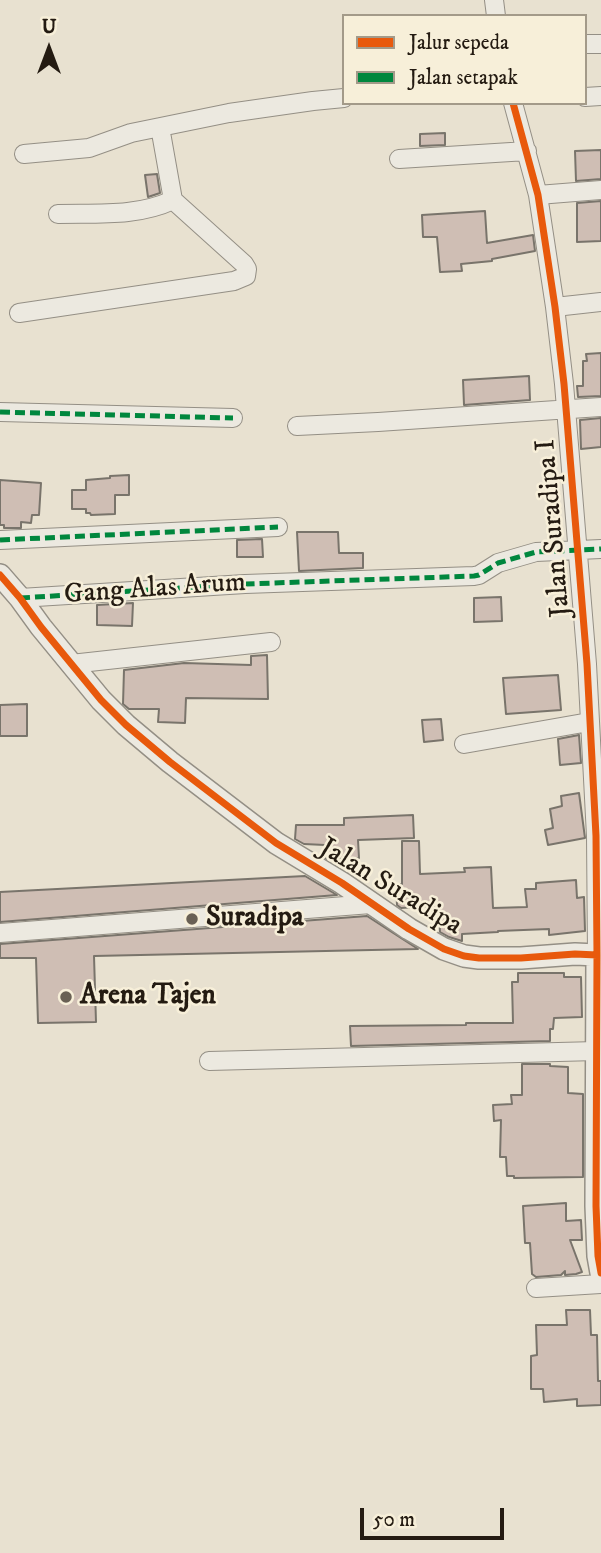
<!DOCTYPE html>
<style>
body{margin:0}
#map{position:relative;width:601px;height:1553px;overflow:hidden;background:#e8e1d0;font-family:"IM FELL DW Pica",serif}
canvas{display:block}
.legend{position:absolute;left:342px;top:14px;width:245px;height:91px;box-sizing:border-box;background:#f7efd9;border:2px solid #a39a89;margin:0;padding:9px 12px;list-style:none;font-size:21px;color:#241b12}
.legend li{display:flex;align-items:center;gap:14px;height:35px}
.legend b{width:35px;border:2px solid #a39a89}
.north{position:absolute;left:14px;top:14px;width:70px;height:70px;-webkit-text-stroke:5px #f7efd9;paint-order:stroke;rotate:0deg;font-size:19px;font-weight:700;line-height:28px;text-align:center;color:#241b12}
.north::after{content:'';display:block;margin:auto;width:24px;height:32px;background:#241b12;clip-path:polygon(50% 0,100% 100%,50% 72%,0 100%)}
.scale{position:absolute;left:360px;top:1508px;width:144px;height:32px;box-sizing:border-box;border:4px solid #241b12;border-top:0;padding-left:9px;font-size:21px;line-height:24px;white-space:nowrap;color:#241b12;-webkit-text-stroke:5px #f7efd9;paint-order:stroke}
</style>
<div id="map">
<canvas width="601" height="1553"></canvas>
<ul class="legend">
<li><b style="height:9px;background:#e8590c"></b>Jalur sepeda</li>
<li><b style="height:9px;background:#00873e"></b>Jalan setapak</li>
</ul>
<div class="north">U</div>
<div class="scale">50 m</div>
</div>
<script>
const ctx = document.querySelector('canvas').getContext('2d');
ctx.lineJoin = 'round';
function fill(path, color) {
  ctx.fillStyle = color;
  ctx.fill(path, 'evenodd');
}
function stroke(path, color, width, dash) {
  ctx.strokeStyle = color;
  ctx.lineWidth = width;
  ctx.lineCap = dash ? 'butt' : 'round';
  ctx.setLineDash(dash || []);
  ctx.stroke(path);
}
function drawText(font, color, halo, rows, align = 'center') {
  ctx.font = font + ' "IM FELL DW Pica",serif';
  ctx.lineWidth = 5;
  ctx.setLineDash([]);
  ctx.textBaseline = 'middle';
  ctx.strokeStyle = halo;
  ctx.fillStyle = color;
  for (const [text, x, y, turn = 0] of rows) {
    ctx.save();
    ctx.translate(x, y);
    ctx.rotate((+turn || 0) * Math.PI / 180);
    ctx.textAlign = isNaN(turn) ? turn : align;
    if (halo) ctx.strokeText(text, 0, 0);
    ctx.fillText(text, 0, 0);
    ctx.restore();
  }
}
const building = new Path2D(`
 M445,133v12l-25,1v-12z
 M601,150v29l-25,2 -1,-30z
 M157,174l3,19 -12,4 -3,-22z
 M601,201v40l-24,1v-39z
 M485,211l2,32 46,-8 2,16 -43,8v2l-31,3 1,7 -22,1 -3,-35h-14l-1,-22z
 M601,353v43l-23,1 -1,-11h6v-25h4l-1,-7z
 M529,376l1,24 -66,5 -1,-25z
 M601,418v29l-20,2 -1,-29z
 M129,475v20h-14v19l-24,1 -1,-2h-4v-4h-14v-19h14v-10l24,-2v-2z
 M0,480l41,3 -2,32h-7l-1,8 -10,-1v6h-17v-3h-4z
 M297,532h41l1,21h24v15l-64,3z
 M262,539l1,18h-26v-17z
 M501,597l1,24 -28,1v-24z
 M133,603l-1,23 -35,-1v-20z
 M267,655l1,44 -82,-1 -1,25 -27,-1 1,-13h-30l-6,-5 1,-34 60,-7 67,2v-9z
 M558,675l3,35 -55,4 -3,-36z
 M27,704v32h-27v-31z
 M441,719l2,21 -19,2 -2,-22z
 M579,735l2,28 -21,2 -2,-26z
 M579,793l6,45 -37,7 -3,-15 8,-2 -3,-19 12,-3 -1,-10z
 M413,815l1,23 -56,2 1,18 -32,1 -2,-1v-13l-21,-1 -9,-5 1,-14h48v-7z
 M402,841h17l1,33 45,-2 -1,-4 27,-1 2,41 34,-1 -2,-18h11v-6l40,-3 1,18 7,-1 1,34 -36,4v-6l-51,2v1l-36,2v7l-13,-4 -9,-5 -1,-21h-7l-1,-5 -30,2 -4,-3 -1,-20 6,-1z
 M305,876l32,19 -337,27v-30z
 M367,916l51,33 -324,7 2,66 -58,1 -2,-65h-36v-14z
 M518,973h46v4h17l1,40 -28,1 -1,11h-3v12l-199,5 -1,-20 116,-1v-2h47l-1,-41h6z
 M522,1064h28v2l18,1v26l15,1v83l-69,1v-2h-7l-1,-19h-6l1,-37 -7,1 -1,-16 19,-1 -1,-9h11z
 M566,1203v18l15,-1 1,20h-12l12,32 -6,2 -11,1v-4l-4,4 -25,2 -4,-3 -2,-31h-5l-2,-37z
 M566,1310h24l1,25h6l1,46h3v24l-24,1v-7l-33,3 -1,-13h-12v-33l6,-1 -1,-30h31z`);
const minor = new Path2D(`
 M494,0l2,16
 M585,44h16
 M585,97l16,-1
 M513,103l25,92 17,112 9,77 23,280 9,172 1,119
 M24,154l65,-6 42,-15 98,-20 84,-12 31,-3
 M399,159l128,-8
 M538,195l63,-5
 M58,214c39,-1 79,3 115,-14
 M555,307l46,-5
 M19,313l215,-32 12,-5 1,-7 -3,-5 -71,-64 -13,-73
 M0,412l233,6
 M297,426l81,-4 223,-15
 M0,540l278,-13
 M20,598l225,-14 229,-8 5,-1 19,-12 38,-11 65,-3
 M71,664l200,-22
 M464,744l125,-22
 M0,933l371,-29
 M209,1061l388,-10
 M536,1288l65,-4`);
const tertiary = new Path2D(`
 M0,575l20,23 21,29 60,73 25,25 44,37 106,81 66,40 67,46 35,20 20,7 15,2h42l54,-4 22,1 -1,251 2,50 3,17`);
const quiet = new Path2D(`
 M0,412l233,6
 M0,540l278,-13
 M20,598l225,-14 229,-8 5,-1 19,-12 38,-11 65,-3`);
const cycleway = new Path2D(`
 M513,103l25,92 17,112 9,77 23,280 9,172 1,119
 M0,575l20,23 21,29 60,73 25,25 44,37 106,81 66,40 67,46 35,20 20,7 15,2h42l54,-4 22,1 -1,251 2,50 3,17`);
const markers = [
 [192,919,7,"#696054"],
 [66,997,7,"#696054"]
];
const streetNames = [
 ["Jalan Suradipa I",555,528,-95],
 ["Gang Alas Arum",155,590,-4],
 ["Jalan Suradipa",390,888,31]
];
const poiNames = [
 ["Suradipa",206,919],
 ["Arena Tajen",80,997]
];
fill(building, '#cfbeb4');
stroke(building, '#79746b', 2);
stroke(minor, '#948f85', 20);
stroke(tertiary, '#948f85', 24);
stroke(minor, '#ece9e0', 18);
stroke(tertiary, '#ece9e0', 21);
stroke(quiet, '#00873e', 5, [10, 5]);
stroke(cycleway, '#e8590c', 7);
for (const [x, y, r, color] of markers) {
  const dot = new Path2D();
  dot.arc(x, y, r, 0, 2 * Math.PI);
  ctx.fillStyle = color;
  ctx.fill(dot);
  stroke(dot, '#f7efd9', 2.5);
}
drawText('28px', '#241b12', '#f7efd9', streetNames);
drawText('bold 28px', '#241b12', '#f7efd9', poiNames, 'left');
</script>
